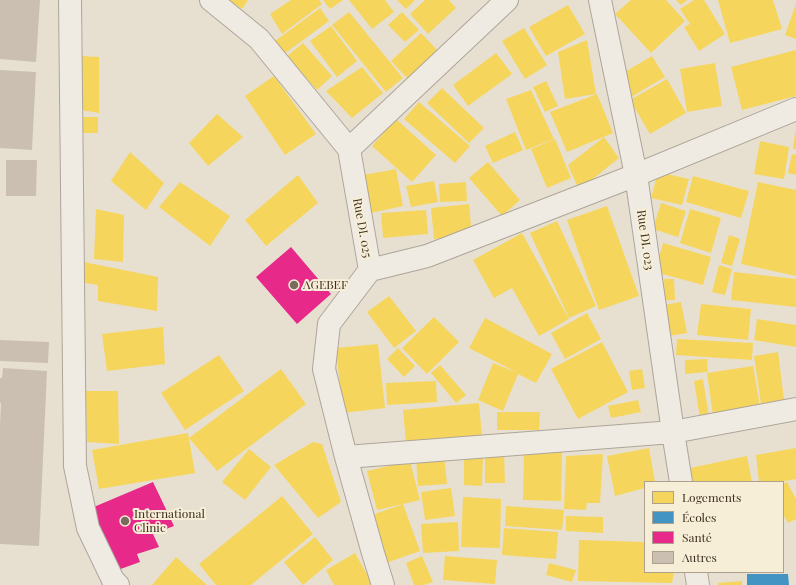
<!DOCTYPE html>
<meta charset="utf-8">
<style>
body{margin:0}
#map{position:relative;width:796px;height:585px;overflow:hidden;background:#e7e0d1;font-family:"Playfair Display",serif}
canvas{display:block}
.legend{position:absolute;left:644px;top:481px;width:140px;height:92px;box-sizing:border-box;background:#f7eed8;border:1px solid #ada18e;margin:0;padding:5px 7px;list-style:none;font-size:12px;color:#3d2e20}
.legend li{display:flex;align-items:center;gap:8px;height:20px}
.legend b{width:20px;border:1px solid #ada18e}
</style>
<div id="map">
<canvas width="796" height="585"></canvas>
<ul class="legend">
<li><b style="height:11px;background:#f6d55c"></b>Logements</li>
<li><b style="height:11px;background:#4393c3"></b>Écoles</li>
<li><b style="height:11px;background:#e7298a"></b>Santé</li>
<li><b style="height:11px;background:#cbbfb2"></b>Autres</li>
</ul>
</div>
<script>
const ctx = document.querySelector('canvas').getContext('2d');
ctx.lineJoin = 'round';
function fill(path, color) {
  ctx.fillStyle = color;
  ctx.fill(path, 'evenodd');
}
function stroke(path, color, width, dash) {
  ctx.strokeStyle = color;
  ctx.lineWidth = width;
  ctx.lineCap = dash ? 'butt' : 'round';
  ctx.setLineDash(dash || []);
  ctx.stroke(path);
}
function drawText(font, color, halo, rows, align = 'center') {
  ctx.font = font + ' "Playfair Display",serif';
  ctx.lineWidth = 4;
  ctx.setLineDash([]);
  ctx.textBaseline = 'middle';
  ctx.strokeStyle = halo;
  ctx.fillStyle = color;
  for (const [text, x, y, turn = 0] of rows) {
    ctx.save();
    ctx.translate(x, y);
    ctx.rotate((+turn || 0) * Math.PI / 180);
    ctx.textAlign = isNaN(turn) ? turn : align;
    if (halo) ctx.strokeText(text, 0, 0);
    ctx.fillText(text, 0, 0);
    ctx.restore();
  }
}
const homes = new Path2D(`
 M229,0h19l-6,9z
 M291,0h28l3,4 -40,30 -12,-20z
 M323,0h20l-13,9z
 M349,0h36l9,12 -22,17z
 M397,0h18l-9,9z
 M425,0h24l7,8 -28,26 -18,-20z
 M631,0h35l19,21 -34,32 -36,-39z
 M676,0h11l-6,5z
 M694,0h10l21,34 -26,17 -15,-24 6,-3 -10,-15z
 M718,0h55l9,29 -52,14z
 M796,4v35l-11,-4z
 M568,5l17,29 -39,22 -17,-29z
 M320,8l9,13 -45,33 -9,-13z
 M349,12l54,66 -17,14 -54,-67z
 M402,12l17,18 -14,12 -17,-17z
 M331,26l26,35 -20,16 -27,-36z
 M524,28l23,37 -22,14 -23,-38z
 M421,33l18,19 -30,28 -18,-19z
 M587,40l9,54 -31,5 -7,-47z
 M303,43l29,33 -15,14 -30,-34z
 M796,50v46l-54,14 -11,-43z
 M496,53l16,21 -44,32 -15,-21z
 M81,56l18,1v56l-18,-3z
 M652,56l13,21 -34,20 -13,-21z
 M715,63l7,43 -35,6 -7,-43z
 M362,67l21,26 -31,25 -26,-27z
 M274,76l42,58 -31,21 -40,-59z
 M667,79l19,34 -36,21 -20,-34z
 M546,81l12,25 -13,6 -12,-25z
 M442,88l42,40 -15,15 -42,-40z
 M531,90l23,49 -28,11 -20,-51z
 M597,94l16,39 -46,19 -17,-40z
 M419,102l51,44 -15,17 -51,-44z
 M217,114l26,23 -35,29 -19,-23z
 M81,117h17v16h-18z
 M396,119l40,36 -24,27 -40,-36z
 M515,132l8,18 -30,13 -8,-17z
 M795,133h1v16h-3z
 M604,137l15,21 -40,32 -11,-25z
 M555,139l16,39 -24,10 -16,-39z
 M760,141l29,6 -5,32 -30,-5z
 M130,152l34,31 -18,27 -35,-29z
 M792,154l4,1v20l-8,-2z
 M488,162l32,38 -18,16 -33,-38z
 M396,169l7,37 -37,8 -8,-38z
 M658,172l31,7 -7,26 -31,-7z
 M298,175l20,28 -52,43 -21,-26z
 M693,176l56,15 -8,27 -55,-16z
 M434,181l4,21 -27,5 -5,-21z
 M180,182l50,34 -20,30 -51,-39z
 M466,182l1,19 -27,1 -1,-18z
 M758,182l38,8v86l-55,-12z
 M661,203l25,8 -8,26 -25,-8z
 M469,204l3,32 -38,3 -3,-31z
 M607,206l32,90 -40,14 -32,-90z
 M96,209l28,6 -1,47 -29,-3z
 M690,209l31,9 -10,35 -31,-10z
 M426,210l2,24 -45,4 -2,-25z
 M557,221l39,85 -27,12 -39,-85z
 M522,233l47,86 -30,17 -27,-48 -18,10 -21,-38z
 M729,235l11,4 -8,27 -11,-3z
 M663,243l48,14 -8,28 -48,-13z
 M79,261l79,16 -1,34 -59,-10v-16l-19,-3z
 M719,265l13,4 -7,26 -13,-3z
 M734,272l62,7v28l-65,-7z
 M664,279h10l1,21h-10z
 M389,296l27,35 -22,17 -27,-36z
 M681,302l6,31 -18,3 -6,-31z
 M701,304l50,5 -3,31 -51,-5z
 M587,313l14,26 -36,20 -14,-26z
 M434,317l25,25 -32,32 -25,-26z
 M485,318l67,36 -16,29 -18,-9 -15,37 -25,-11 15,-37 23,9 -47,-24z
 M757,319l39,6v22l-42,-7z
 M163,327l2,37 -58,7 -5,-37z
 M677,339l76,4 -1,17 -76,-5z
 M602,342l26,50 -50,27 -27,-50z
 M378,344l7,64 -42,5 -7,-65z
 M398,348l17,18 -11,11 -17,-18z
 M778,352l7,55 -23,3 -8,-54z
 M219,355l25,36 -59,39 -24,-37z
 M707,359l1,13 -23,2v-14z
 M440,365l26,30 -10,8 -25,-30z
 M753,366l7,41 -47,8 -6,-42z
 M281,369l25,35 -89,67 -28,-33z
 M642,369l3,19 -13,2 -3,-19z
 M703,379l6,38 -9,1 -6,-37z
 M436,381l1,21 -50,3 -1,-22z
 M86,391h32l1,53 -32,-2z
 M638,400l3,12 -30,6 -3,-12z
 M479,403l3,33 -76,7 -3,-33z
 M497,412h43l-1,18h-42z
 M188,433l7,40 -96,16 -7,-39z
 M313,442l9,2 19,58 -23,16 -44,-53z
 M649,448l6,34h-10v6l-30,8 -8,-40z
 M796,448v31l-17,3h-20l-3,-27z
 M249,449l22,18 -26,33 -23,-18z
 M524,451l38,1 -1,49 -38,-1z
 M485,453h19l1,30h-20z
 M464,454l19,1 -1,31 -18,-1z
 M603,454l-3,49h-13l-1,7 -22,-1 2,-53z
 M444,455l3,29 -29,2 -2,-28z
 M747,456l5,26h-59l-3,-14z
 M410,461l10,39 -43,10 -10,-39z
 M787,482l9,17v20l-8,4 -5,-9v-30z
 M451,488l4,28 -30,4 -4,-28z
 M282,496l31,38 -62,51h-35l-17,-21z
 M463,497l38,2 -1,49 -39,-1z
 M403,504l17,47 -34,12 -17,-47z
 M506,506l58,4 -2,20 -57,-4z
 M566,516l37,1v16l-37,-2z
 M458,522l1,29 -36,2 -2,-29z
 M504,528l54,4 -2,27 -54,-4z
 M315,537l18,23 -30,25 -19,-23z
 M579,540l66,2v30h29l-2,11 -94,-2z
 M355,553l18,32h-39l-8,-15z
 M422,556l11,26 -9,3h-10l-8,-22z
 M445,556l52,4 -2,24 -52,-4z
 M176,557l31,28h-55z
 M549,563l27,7 -4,12 -26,-7z
 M742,581v4h-24v-2z`);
const schools = new Path2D(`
 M747,574h41l1,11h-42z`);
const health = new Path2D(`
 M291,247l40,47 -34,30 -41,-47z
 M153,482l21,44 -21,8 6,13 -22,7 3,8 -25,9 -26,-62z`);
const building = new Path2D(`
 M0,0h40l-4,62 -36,-3z
 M0,70l36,2 -4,78 -32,-2z
 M6,160h31l-1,36h-30z
 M0,340l49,2 -1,21 -48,-2z
 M3,368l44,3 -8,175 -39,-2v-118l1,-23h-1v-25h2z`);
const street = new Path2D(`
 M70,0l5,466 13,62 25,52 5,5
 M211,0l48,39 90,110 21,121 -41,54 -5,45 22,88 27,96 10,32
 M600,0l36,175 37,257 8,50
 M349,149l158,-149
 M370,270l57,-14 209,-81 160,-66
 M346,457l327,-25 123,-23
 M696,572l2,13`);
const markers = [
 [294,285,5,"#786c5e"],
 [125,521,5,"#786c5e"]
];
const streetNames = [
 ["Rue DI. 025",362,228,80],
 ["Rue DI. 023",645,240,82]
];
const poiNames = [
 ["AGEBEF",303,285],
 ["International",134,514],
 ["Clinic",134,528]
];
fill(homes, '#f6d55c');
fill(schools, '#4393c3');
fill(health, '#e7298a');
fill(building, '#cbbfb2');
stroke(street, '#ada599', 24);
stroke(street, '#efebe3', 22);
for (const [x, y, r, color] of markers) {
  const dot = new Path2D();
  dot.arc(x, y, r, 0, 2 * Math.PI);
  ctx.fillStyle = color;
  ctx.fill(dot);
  stroke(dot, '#f7eed8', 1.5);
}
drawText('12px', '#3d2e20', '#f7eed8', streetNames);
drawText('12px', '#3d2e20', '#f7eed8', poiNames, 'left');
</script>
